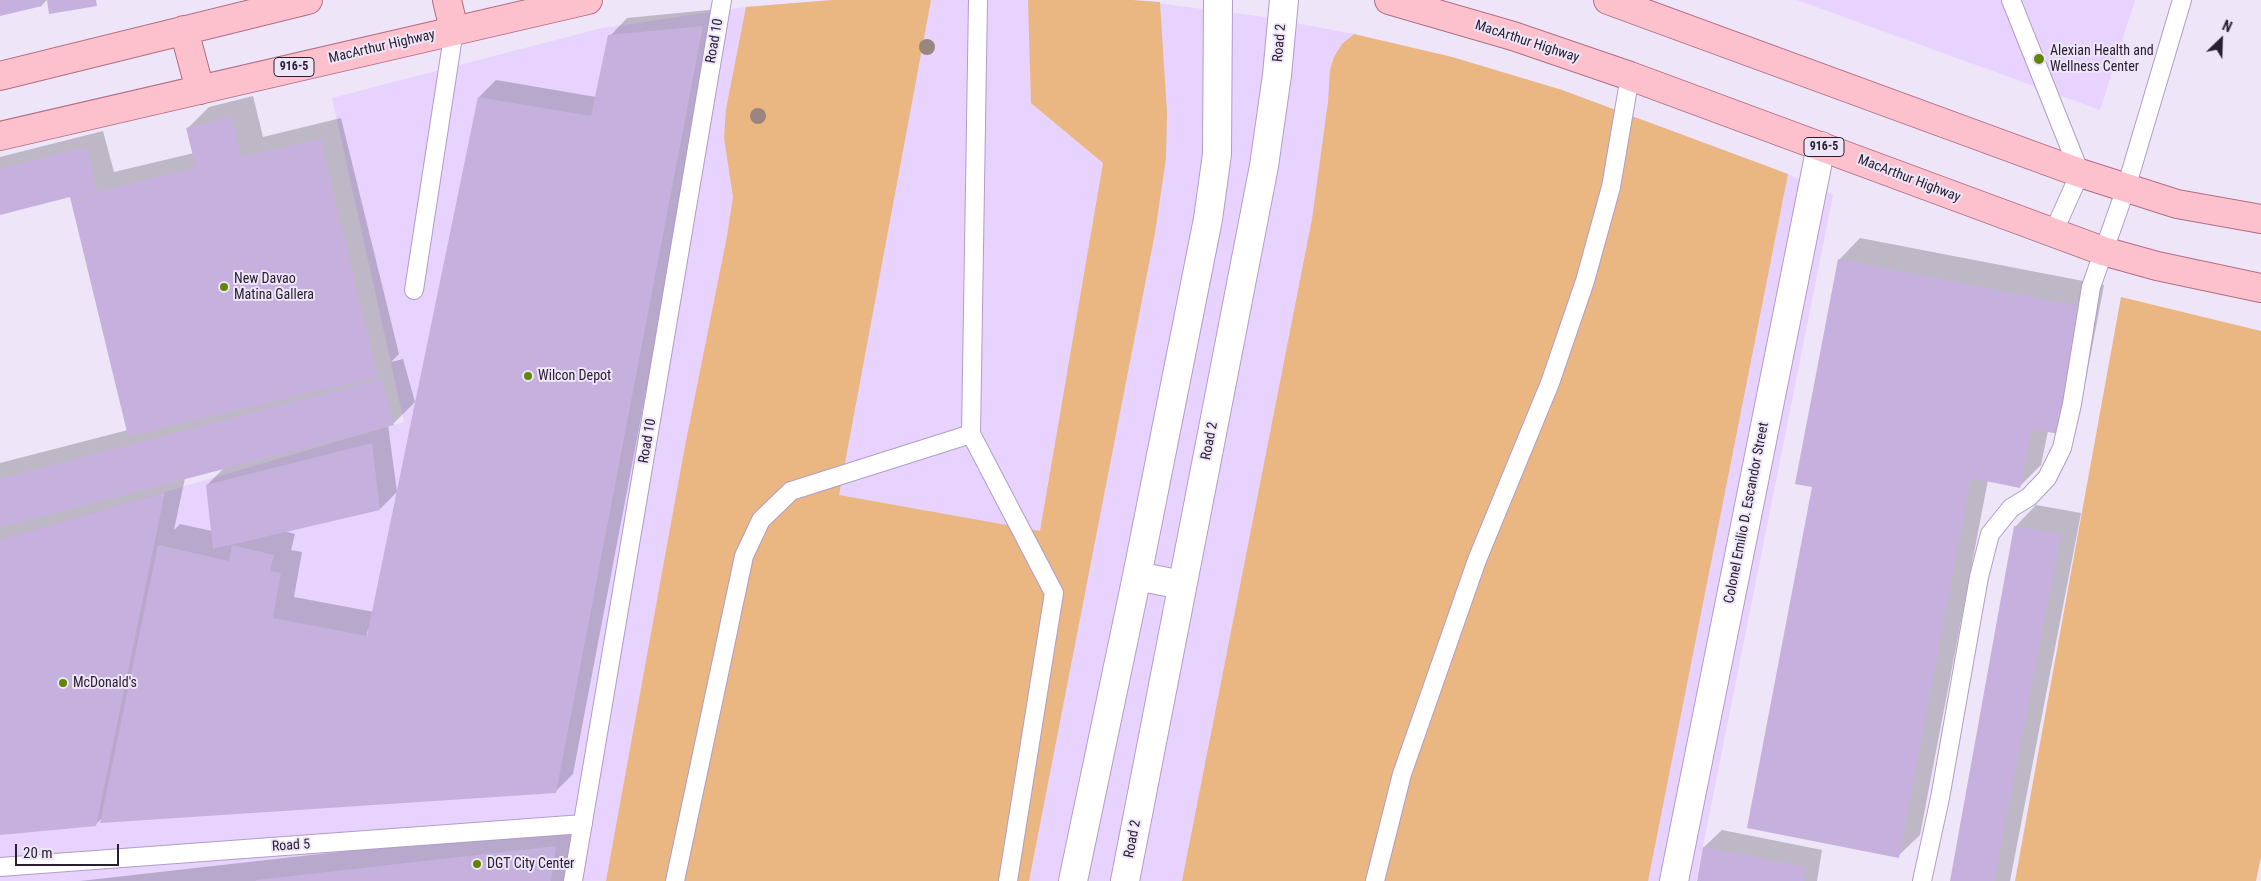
<!DOCTYPE html>
<style>
body{margin:0}
#map{position:relative;width:2261px;height:881px;overflow:hidden;background:#eee5f8;font-family:"Roboto Condensed",sans-serif}
canvas{display:block}
.north{position:absolute;left:2196px;top:15px;width:50px;height:50px;-webkit-text-stroke:4px #eee5f8;paint-order:stroke;rotate:24deg;font-size:14px;font-weight:700;line-height:20px;text-align:center;color:#282031}
.north::after{content:'';display:block;margin:auto;width:18px;height:22px;background:#282031;clip-path:polygon(50% 0,100% 100%,50% 72%,0 100%)}
.scale{position:absolute;left:15px;top:844px;width:104px;height:22px;box-sizing:border-box;border:2px solid #282031;border-top:0;padding-left:6px;font-size:15px;line-height:18px;white-space:nowrap;color:#282031;-webkit-text-stroke:4px #eee5f8;paint-order:stroke}
</style>
<div id="map">
<canvas width="2261" height="881"></canvas>
<div class="north">N</div>
<div class="scale">20 m</div>
</div>
<script>
const ctx = document.querySelector('canvas').getContext('2d');
ctx.lineJoin = 'round';
function fill(path, color) {
  ctx.fillStyle = color;
  ctx.fill(path, 'evenodd');
}
function stroke(path, color, width, dash) {
  ctx.strokeStyle = color;
  ctx.lineWidth = width;
  ctx.lineCap = dash ? 'butt' : 'round';
  ctx.setLineDash(dash || []);
  ctx.stroke(path);
}
function drawText(font, color, halo, rows, align = 'center') {
  ctx.font = font + ' "Roboto Condensed",sans-serif';
  ctx.lineWidth = 4;
  ctx.setLineDash([]);
  ctx.textBaseline = 'middle';
  ctx.strokeStyle = halo;
  ctx.fillStyle = color;
  for (const [text, x, y, turn = 0] of rows) {
    ctx.save();
    ctx.translate(x, y);
    ctx.rotate((+turn || 0) * Math.PI / 180);
    ctx.textAlign = isNaN(turn) ? turn : align;
    if (halo) ctx.strokeText(text, 0, 0);
    ctx.fillText(text, 0, 0);
    ctx.restore();
  }
}
const built = new Path2D(`
 M832,0h300l126,16 96,18 98,23 110,33 226,84 45,21 -137,686h-1696v-341l404,-118 -72,-324 270,-70 144,-21z
 M1797,0h338l-35,110z`);
const green = new Path2D(`
 M832,0h99l-92,495 201,36 63,-368 -72,-60 -3,-103h104l28,2 7,111 -1,45 -11,75 -126,648h-423l79,-435 42,-210 6,-39 -9,-59 2,-29 20,-102z
 M1354,34l98,23 110,33 226,84 -140,707h-466l130,-662 16,-117 2,-32 4,-13 8,-13z
 M2121,297l140,34v526l-5,24h-241z`);
const shadow = new Path2D(`
 M0,0h47l-5,5 -42,9z
 M719,9l-146,765 -18,18 -453,26 -6,6 -96,10v-371l128,-33 -53,-235 -75,19v-57l103,-26 11,41 80,-19 -6,-25 21,-21 44,-11 10,41 78,-19 58,236 -8,8 12,-3 12,43 -22,22 -5,1 9,67 -17,17 -96,22 11,3 -4,16 11,2 -8,45 80,15 105,-515 17,-17 100,17 14,-61 17,-18zM225,467l-18,18 5,46 -32,-7 -6,6 11,-52zM368,629l2,1 -35,158z
 M1860,238l244,47 -24,126 -21,22 -11,-2 -7,34 -21,21 -32,-6 -68,355 -22,21 -85,-370 26,-226z
 M2036,505l45,8 -71,368h-58l63,-354z
 M577,825l-9,56h-488z
 M1722,830l100,20 -5,31h-119l6,-34z`);
const building = new Path2D(`
 M0,0h41l1,6 -42,10z
 M47,0h49l1,6 -48,8z
 M703,26l-147,767 -456,30 58,-278 71,16 3,-16 42,10 -4,16 11,2 -8,45 94,18 111,-539 113,19 17,-81z
 M232,117l9,40 79,-18 58,238 -250,59 -58,-239 -70,18v-46l86,-22 11,43 -17,6 116,-28 -10,-40z
 M1838,259l245,48 -24,127 -27,-5 -12,59 -49,-10 -72,380 -152,-30 65,-341 -17,-3z
 M381,379l13,46 -394,102v-48z
 M372,443l8,67 -167,39 -7,-64z
 M165,492l-69,334 -96,9v-295z
 M2014,526l47,8 -67,347h-44z
 M556,846l-5,35h-295v-1z
 M1703,847l103,20 -3,14h-106z`);
const service = new Path2D(`
 M978,0l-7,434 83,159 -46,288
 M2011,0l69,173 -27,60
 M414,290l40,-260
 M0,867l583,-43
 M573,881l149,-881
 M675,881l69,-325 17,-36 30,-29 180,-57
 M1375,881l27,-107 75,-214 73,-177 35,-102 26,-94 19,-111
 M1922,881l18,-83 39,-221 11,-43 21,-26 18,-11 18,-19 15,-30 10,-44 19,-117 35,-99 56,-188`);
const minor = new Path2D(`
 M1137,576l45,9
 M1073,881l64,-305 71,-357 9,-65 1,-154
 M1125,881l139,-715 13,-91 7,-75
 M1674,881l147,-735`);
const primary = new Path2D(`
 M447,0l7,30
 M1389,0l124,36 117,40 473,175 54,15 104,22
 M1608,0l472,173 97,31 84,15
 M184,30l16,60
 M0,76l308,-76
 M0,136l588,-136`);
const trees = [
 [927,47],
 [758,116]
];
const markers = [
 [2039,59,6,"#618505"],
 [224,287,5,"#618505"],
 [528,376,5,"#618505"],
 [63,683,5,"#618505"],
 [477,864,5,"#618505"]
];
const shields = [
 [294,67,40],
 [1824,147,40]
];
const shieldNames = [
 ["916-5",294,67],
 ["916-5",1824,147]
];
const streetNames = [
 ["Road 10",715,41,-80],
 ["MacArthur Highway",1527,42,18],
 ["Road 2",1280,43,-85],
 ["MacArthur Highway",382,47,-13],
 ["MacArthur Highway",1909,179,21],
 ["Road 10",648,441,-80],
 ["Road 2",1210,441,-79],
 ["Colonel Emilio D. Escandor Street",1747,513,-79],
 ["Road 2",1133,839,-79],
 ["Road 5",291,846,-4]
];
const poiNames = [
 ["Alexian Health and",2050,51],
 ["Wellness Center",2050,67],
 ["New Davao",234,279],
 ["Matina Gallera",234,295],
 ["Wilcon Depot",538,376],
 ["McDonald's",73,683],
 ["DGT City Center",487,864]
];
fill(built, '#e7d3fe');
fill(green, '#eab681');
fill(shadow, '#0003');
fill(building, '#c6b0de');
stroke(service, '#b29cc9', 20);
stroke(minor, '#b29cc9', 30);
stroke(primary, '#b16e82', 30);
stroke(service, '#fff', 18);
stroke(minor, '#fff', 28);
stroke(primary, '#fdc1ce', 28);
ctx.fillStyle = '#99867e';
for (const [x, y] of trees) {
  ctx.beginPath();
  ctx.arc(x, y, 8, 0, 2 * Math.PI);
  ctx.fill();
}
for (const [x, y, r, color] of markers) {
  const dot = new Path2D();
  dot.arc(x, y, r, 0, 2 * Math.PI);
  ctx.fillStyle = color;
  ctx.fill(dot);
  stroke(dot, '#eee5f8', 2);
}
for (const [x, y, w] of shields) {
  const box = new Path2D();
  box.roundRect(x - w / 2, y - 9.5, w, 19, 4);
  ctx.fillStyle = '#eee5f8';
  ctx.fill(box);
  stroke(box, '#282031', 1);
}
drawText('bold 12px', '#282031', null, shieldNames);
drawText('14px', '#282031', '#eee5f8', streetNames);
drawText('14px', '#282031', '#eee5f8', poiNames, 'left');
</script>
